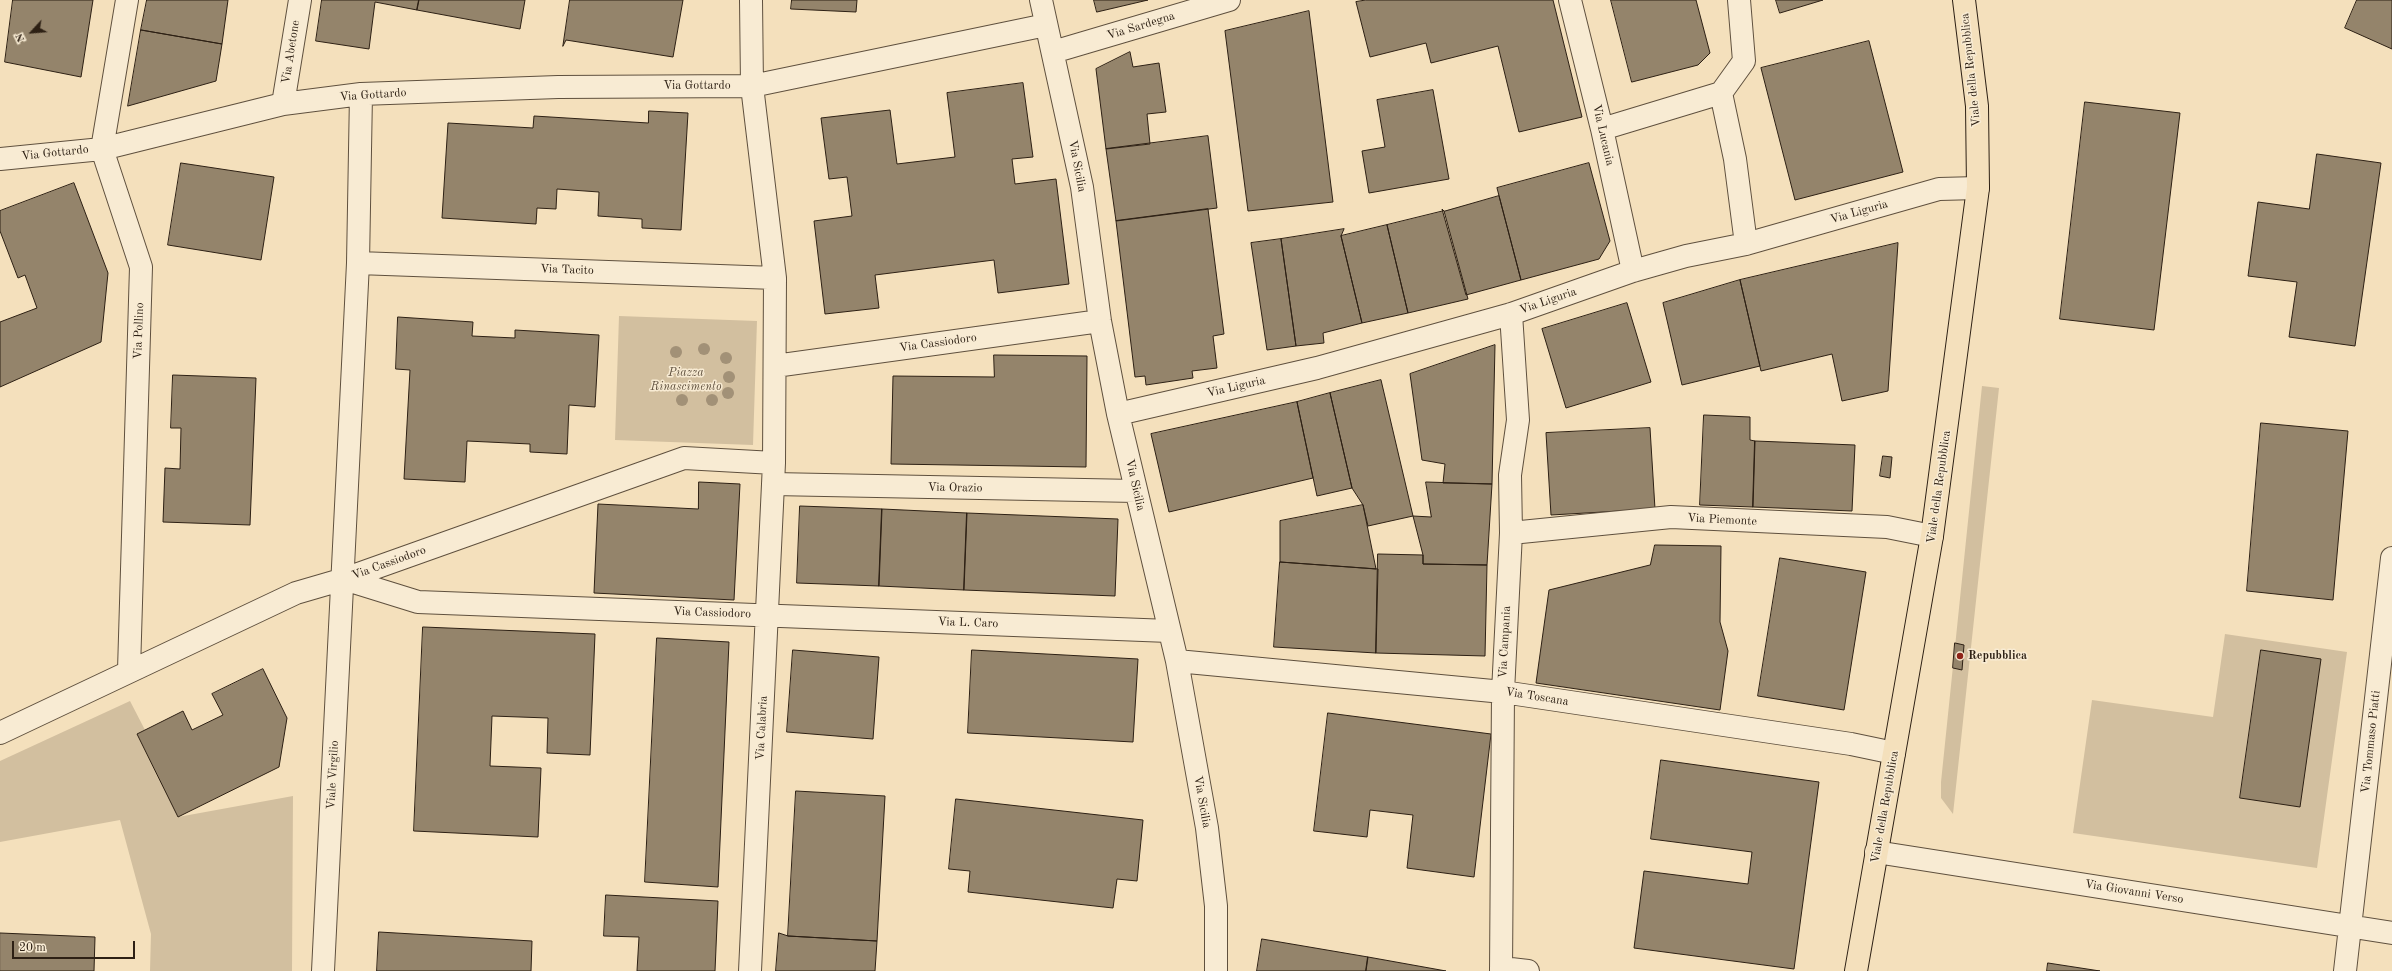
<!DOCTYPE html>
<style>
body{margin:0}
#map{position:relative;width:2392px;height:971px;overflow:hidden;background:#f4e0bc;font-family:"Old Standard TT",serif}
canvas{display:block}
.north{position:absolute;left:12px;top:12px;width:40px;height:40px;-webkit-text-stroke:3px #f8ebd3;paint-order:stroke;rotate:244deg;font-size:11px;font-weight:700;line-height:16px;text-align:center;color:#2d2014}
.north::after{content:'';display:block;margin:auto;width:14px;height:18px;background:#2d2014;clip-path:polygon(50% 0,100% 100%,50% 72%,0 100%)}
.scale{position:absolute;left:12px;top:941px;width:123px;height:18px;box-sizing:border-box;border:2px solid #2d2014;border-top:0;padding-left:5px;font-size:12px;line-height:14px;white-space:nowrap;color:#2d2014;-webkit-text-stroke:3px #f8ebd3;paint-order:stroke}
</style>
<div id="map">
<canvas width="2392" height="971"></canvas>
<div class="north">N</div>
<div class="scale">20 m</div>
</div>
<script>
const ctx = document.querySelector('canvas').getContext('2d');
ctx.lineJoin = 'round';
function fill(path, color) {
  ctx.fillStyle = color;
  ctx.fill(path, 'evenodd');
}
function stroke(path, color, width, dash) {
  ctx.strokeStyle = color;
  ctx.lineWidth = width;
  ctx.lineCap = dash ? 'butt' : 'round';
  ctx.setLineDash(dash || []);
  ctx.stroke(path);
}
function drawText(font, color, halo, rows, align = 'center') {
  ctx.font = font + ' "Old Standard TT",serif';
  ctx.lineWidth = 3;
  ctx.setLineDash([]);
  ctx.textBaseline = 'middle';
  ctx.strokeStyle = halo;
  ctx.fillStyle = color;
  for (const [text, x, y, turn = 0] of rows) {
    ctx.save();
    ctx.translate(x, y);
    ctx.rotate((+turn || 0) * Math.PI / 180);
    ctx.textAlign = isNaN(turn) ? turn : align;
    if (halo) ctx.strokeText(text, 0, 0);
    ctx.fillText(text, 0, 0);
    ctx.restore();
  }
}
const green = new Path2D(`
 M619,316l138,5 -4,124 -138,-5z
 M1982,386l17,2 -46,426 -12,-16v-16z
 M2225,634l122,18 -30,216 -244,-35 19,-133 121,17z
 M130,701l15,29 -8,4 41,83 115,-21 -1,175h-142l1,-37 -31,-114 -120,22v-81z`);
const building = new Path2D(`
 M13,0h80l-12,77 -76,-15z
 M147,0h81l-6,44 -81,-14z
 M322,0h97l-2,10 -42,-8 -6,47 -53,-8z
 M419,0h106l-5,29 -103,-19z
 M570,0h113l-10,57 -107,-17 -3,6z
 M792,0h65l-1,12 -65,-3z
 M1094,0h54l-51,12z
 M1366,0h187l29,117 -63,15 -21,-86 -67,17 -5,-20 -56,14 -14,-55z
 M1611,0h85l14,53 -12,12 -66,17z
 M1776,0h47l-43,13z
 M2357,0h35v49l-47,-21z
 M1309,11l24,191 -85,9 -23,-180z
 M141,30l81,14 -6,37 -88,25z
 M1869,41l34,131 -108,28 -34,-132z
 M1130,52l3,15 26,-4 7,49 -19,2 3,30 -44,5 -10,-80z
 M1023,83l10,74 -21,2 3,25 41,-5 13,105 -71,9 -4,-33 -119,15 4,33 -54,6 -11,-93 38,-5 -5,-39 -18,2 -8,-61 69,-8 7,54 58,-7 -8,-64z
 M1433,90l16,89 -80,14 -7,-42 23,-4 -8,-47z
 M2085,102l95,11 -26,217 -94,-11z
 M649,111l39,2 -7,117 -39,-2v-9l-44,-3 1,-24 -42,-3 -1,20 -19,-1 -1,16 -94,-6 6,-95 85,5 1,-12 114,7z
 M1208,136l9,72 -101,13 -10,-72z
 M2317,154l64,9 -26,183 -66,-9 8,-55 -49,-6 10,-74 51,7z
 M181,163l93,14 -13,83 -93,-15z
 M1589,163l21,78 -11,18 -78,21 -24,-92z
 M74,183l34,90 -7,69 -101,45v-65l37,-14 -12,-33 -7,3 -18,-47v-20z
 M1499,196l22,84 -55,15 -24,-86 2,2z
 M1208,209l16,125 -11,2 4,32 -25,3 1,7 -47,7 -1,-9 -10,1 -19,-156z
 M1444,211l24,88 -60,14 -21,-88z
 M1387,225l21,88 -46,10 -21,-87z
 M1344,229l-3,7 21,87 -39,10 1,10 -28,3 -15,-107z
 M1281,239l15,107 -29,4 -16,-107z
 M1898,243l-10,148 -46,10 -10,-47 -71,17 -21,-91z
 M1740,280l20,86 -78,19 -19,-82z
 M1627,303l24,79 -85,26 -24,-79z
 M398,317l75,5 -1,14 43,2v-8l84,5 -4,72 -26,-2 -2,49 -37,-2v-8l-63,-3 -2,41 -61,-3 6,-109 -14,-1z
 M1495,345l-3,139 -49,-1 2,-19 -23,-4 -12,-86z
 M994,355l93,1 -1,111 -195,-3 2,-88 101,1z
 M173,375l83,3 -6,147 -87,-3 2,-54 15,1 1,-41h-10z
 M1381,380l32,136 -45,10 -5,-21 -11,-17 -22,-95z
 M1330,393l22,95 -35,8 -20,-94z
 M1297,402l16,76 -144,34 -18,-78z
 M1704,415l46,2v23l5,1 -2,66 -53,-2z
 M2261,423l87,8 -15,169 -86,-9z
 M1650,428l5,81 -104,6 -5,-82z
 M1755,441l100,4 -3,66 -99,-4z
 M1883,456l9,1 -2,21 -10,-2z
 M699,482l41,2 -6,116 -140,-7 4,-89 100,5z
 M1426,482l66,2 -5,81 -64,-1v-9l-10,-39 18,1z
 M1363,505l13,64 -96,-7v-41z
 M800,506l82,3 -3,77 -82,-3z
 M882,509l85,4 -3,77 -85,-4z
 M967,513l151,6 -3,77 -151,-6z
 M1655,545l66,1 -1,76 8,29 -8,59 -184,-27 13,-93 101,-25z
 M1378,554l45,1v9l64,1 -2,91 -109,-3z
 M1780,558l86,14 -22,138 -86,-14z
 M1280,562l98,7 -2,84 -102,-6z
 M423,627l172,7 -5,121 -43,-2 1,-35 -56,-2 -2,50 51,2 -3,69 -124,-6z
 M657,638l72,4 -11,245 -73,-5z
 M1955,643l9,2 -2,25 -9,-2z
 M793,650l86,7 -6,82 -86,-7z
 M972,650l166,9 -5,83 -165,-9z
 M2261,650l60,9 -21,148 -60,-9z
 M263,669l24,49 -8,49 -101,50 -41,-83 46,-23 9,19 31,-15 -11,-21z
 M1328,713l163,21 -17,143 -67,-9 6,-53 -43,-5 -3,27 -53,-6z
 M1661,760l158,22 -25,187 -160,-21 10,-77 104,13 4,-32 -101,-13z
 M796,791l89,5 -8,145 -89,-5z
 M956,799l187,21 -6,61 -20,-2 -4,29 -145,-16 2,-21 -21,-2z
 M606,895l112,6 -3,70h-78l2,-34 -35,-1z
 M379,932l153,9 -1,30h-154z
 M0,933l95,4 -1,34h-94z
 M779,933l9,3 89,5 -2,30h-99z
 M1262,939l106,18 -2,14h-109z
 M1368,957l78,14h-80z
 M2048,963l52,8h-53z`);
const minor = new Path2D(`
 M127,0l-25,149 39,118 -12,403
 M1041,0l41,187 18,134 18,93 59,247 30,167 9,78v65
 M1570,0l32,129 31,142
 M1053,52l176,-52
 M1721,93l14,66 11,85
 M283,104l17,-104
 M1602,129l119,-36 23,-32 -5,-61
 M0,159l102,-10 181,-45 78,-10 197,-7 194,-1 294,-61
 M358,263l417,15
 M775,366l325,-45
 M1118,414l199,-46 194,-54 122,-43 53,-15 60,-12 193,-55 39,-1
 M773,484l363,7
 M1511,533l160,-16 216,10 45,9
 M344,579l74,23 751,29
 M1177,661l326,31 348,52 43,9
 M0,733l296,-140 48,-14 340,-121 90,5
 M1876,852l516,81
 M1502,968l26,3
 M323,971l35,-708 3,-169
 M750,971l24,-508 1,-185 -23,-192 -1,-86
 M1501,971l2,-279 8,-159 -1,-58 8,-55 -7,-106
 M2345,971l47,-413`);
const major = new Path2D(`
 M1856,971l76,-435 46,-348 -1,-82 -13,-106`);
const trees = [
 [704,349],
 [676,352],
 [726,358],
 [729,377],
 [728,393],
 [682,400],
 [712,400]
];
const markers = [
 [1960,656,4,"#8f2418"]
];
const streetNames = [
 ["Via Sardegna",1141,26,-17],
 ["Via Abetone",291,52,-81],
 ["Viale della Repubblica",1971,70,-96],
 ["Via Gottardo",697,86],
 ["Via Gottardo",373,95,-4],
 ["Via Lucania",1603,135,77],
 ["Via Gottardo",55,153,-6],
 ["Via Sicilia",1077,166,79],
 ["Via Liguria",1859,212,-16],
 ["Via Tacito",567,270,2],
 ["Via Liguria",1548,301,-19],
 ["Via Pollino",139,331,-88],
 ["Via Cassiodoro",938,343,-8],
 ["Via Liguria",1236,387,-13],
 ["Via Sicilia",1135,485,77],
 ["Viale della Repubblica",1939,487,-82],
 ["Via Orazio",955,488,1],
 ["Via Piemonte",1722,520,3],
 ["Via Cassiodoro",389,563,-20],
 ["Via Cassiodoro",712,613,2],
 ["Via L. Caro",968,623,2],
 ["Via Campania",1505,642,-87],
 ["Via Toscana",1537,697,9],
 ["Via Calabria",762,728,-87],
 ["Via Tommaso Piatti",2371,742,-84],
 ["Viale Virgilio",333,775,-87],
 ["Via Sicilia",1202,802,80],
 ["Viale della Repubblica",1885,807,-80],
 ["Via Giovanni Verso",2134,892,9]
];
const parkNames = [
 ["Piazza",686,373],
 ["Rinascimento",686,387]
];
const poiNames = [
 ["Repubblica",1968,656]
];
fill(green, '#d2bf9f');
fill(building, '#94846b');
stroke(building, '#2d2014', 1);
stroke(minor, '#5f503e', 24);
stroke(major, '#2d2014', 24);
stroke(minor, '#f8ebd3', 22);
stroke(major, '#f4e0bc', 22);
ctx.fillStyle = '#a29177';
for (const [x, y] of trees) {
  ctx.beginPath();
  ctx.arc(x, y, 6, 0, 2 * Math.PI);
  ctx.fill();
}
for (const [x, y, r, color] of markers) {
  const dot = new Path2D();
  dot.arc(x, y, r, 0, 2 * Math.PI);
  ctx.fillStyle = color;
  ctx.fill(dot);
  stroke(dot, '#f8ebd3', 1.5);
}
drawText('12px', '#2d2014', '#f8ebd3', streetNames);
drawText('italic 12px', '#5f503e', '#f8ebd3', parkNames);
drawText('bold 12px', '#2d2014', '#f8ebd3', poiNames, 'left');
</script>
